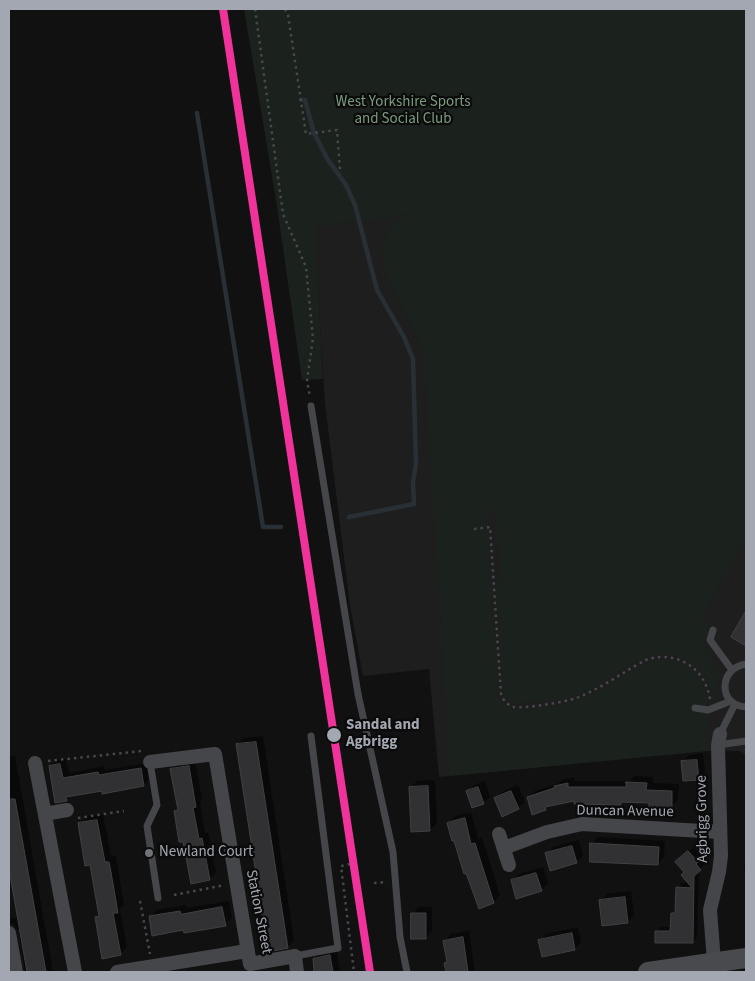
<!DOCTYPE html>
<style>
body{margin:0}
#map{position:relative;width:755px;height:981px;overflow:hidden;background:#111;font-family:"Source Sans 3",sans-serif}
canvas{display:block}
.frame{position:absolute;inset:0;border:10px solid #a3a7b1;pointer-events:none}
</style>
<div id="map">
<canvas width="755" height="981"></canvas>
<div class="frame"></div>
</div>
<script>
const ctx = document.querySelector('canvas').getContext('2d');
ctx.lineJoin = 'round';
function fill(path, color) {
  ctx.fillStyle = color;
  ctx.fill(path, 'evenodd');
}
function stroke(path, color, width, dash) {
  ctx.strokeStyle = color;
  ctx.lineWidth = width;
  ctx.lineCap = dash ? 'butt' : 'round';
  ctx.setLineDash(dash || []);
  ctx.stroke(path);
}
function drawText(font, color, halo, rows, align = 'center') {
  ctx.font = font + ' "Source Sans 3",sans-serif';
  ctx.lineWidth = 4.5;
  ctx.setLineDash([]);
  ctx.textBaseline = 'middle';
  ctx.strokeStyle = halo;
  ctx.fillStyle = color;
  for (const [text, x, y, turn = 0] of rows) {
    ctx.save();
    ctx.translate(x, y);
    ctx.rotate((+turn || 0) * Math.PI / 180);
    ctx.textAlign = isNaN(turn) ? turn : align;
    if (halo) ctx.strokeText(text, 0, 0);
    ctx.fillText(text, 0, 0);
    ctx.restore();
  }
}
const built = new Path2D(`
 M412,214l334,158v383l-6,-4h-34l-267,26 -10,-108 -66,7 -13,-71 -25,-201 -11,-177z`);
const green = new Path2D(`
 M244,9h502v531l-46,79 9,6 -5,17 16,35 -7,20c-5,-17 -12,-30 -29,-38 -39,-19 -69,22 -104,35 -14,5 -30,6 -45,8 -13,1 -21,4 -32,-5l-7,-116 5,-2 -6,-69 -9,2 12,180 2,7 4,5 8,5 12,1 23,-3 29,-6 20,-9 57,-32 17,-1 16,6 13,12 7,12 2,21 -2,41 -256,25 -26,-424 -33,-67 -5,-14 -4,-24 7,-18 13,-11 7,-3 -94,12 8,152 -21,1 -26,-180z`);
const shadow = new Path2D(`
 M263,736l31,204 -6,7 -51,-203 7,-6z
 M703,753l2,19 -7,7 -16,-17 7,-7z
 M15,756l38,216h-28l-6,-41 -6,-7h-4v-6h10l-10,-58v-103z
 M66,759l3,14 35,-7 1,4 41,-7 3,16 -5,6 -41,5 -32,5 -5,5 -16,-34 6,-6z
 M195,760l7,39 -2,3 5,31 3,-1 8,40 -7,7 -25,-39 -9,-29 4,-3 -7,-39 6,-7z
 M634,776l19,1v6l26,1 -1,16 -7,6 -20,-4 -27,-1 -3,3 -46,-5 -25,5 -5,5 -17,-12 7,-6 24,-8 3,-3 12,-3 1,4h55z
 M435,780l2,43 -7,7 -20,-42 7,-7z
 M485,781l5,16 -7,6 -15,-12 6,-6z
 M518,785l7,17 -7,6 -22,-9 6,-7z
 M471,812l7,27 4,-2 18,58 -6,7 -15,5 -30,-84 6,-7z
 M103,814l8,42h5l8,49 -4,4 7,38 -7,7 -24,-37 4,-4 -10,-49 -11,-40 7,-7z
 M598,837l67,4 -1,16 -7,7 -66,-20z
 M579,840l4,15 -7,7 -29,-8 6,-7z
 M694,847l8,9 -2,2 5,6 -6,6 -2,67 -5,5 -36,-10 5,-5h11v-13l4,-5 1,-21 5,-5h8l-8,-26z
 M746,853v20h-2l1,-19z
 M543,867l5,16 -7,7 -29,-9 7,-7z
 M631,891l3,24 -6,7 -27,-21 6,-7z
 M229,901l3,17 -7,6 -41,5 -34,-12 7,-7 29,-5 1,3z
 M419,907h13v24l-7,7 -13,-24z
 M578,927l3,15 -6,7 -35,-8 6,-7z
 M469,931l6,41h-28l-2,-9 3,-2 -3,-20 6,-7z
 M337,949l3,23h-25l-1,-13 7,-6z`);
const stream = new Path2D(`
 M301,100h4l9,33 14,27 18,25 9,20 22,85 27,47 9,22 3,105 -3,18 1,22 -65,13
 M197,113l66,414h18`);
const building = new Path2D(`
 M746,611v35l-15,-9z
 M256,742l32,206 -20,4 -32,-208z
 M697,760l2,20 -16,1 -2,-20z
 M60,764l3,14 35,-6 1,3 42,-7 3,18 -42,8v-3l-36,6 1,4 -12,2 -6,-37z
 M189,766l7,41 -3,1 6,31 3,-1 8,42 -19,4 -8,-42h-4l-5,-31 4,-1 -8,-41z
 M626,782l21,1 -1,7 26,1v16h-23v-4l-28,-1v3l-47,-1v-3l-29,6 1,3 -14,5 -5,-18 27,-9v-2l14,-3v4h58z
 M428,786l2,45 -19,1 -2,-45z
 M478,787l6,17 -12,4 -6,-17z
 M511,791l8,18 -17,8 -8,-19z
 M9,799h6l31,173h-19l-18,-103z
 M465,818l6,26 4,-1 19,60 -15,6 -13,-36 -2,1 -10,-33h-2l-5,-18z
 M97,820l8,42h4l2,10 7,41h-5l8,42 -19,4 -7,-42 4,-1 -9,-51 -5,1 -7,-43z
 M590,843l69,4 -1,18 -68,-3z
 M572,846l5,17 -27,8 -5,-18z
 M688,851l10,11 -2,2 5,6 -7,6 -1,67h-38v-12h15l1,-18h4l1,-26 16,1 -11,-13 3,-3 -9,-10z
 M536,873l6,18 -26,8 -5,-19z
 M625,897l3,26 -26,3 -3,-26z
 M222,907l4,19 -42,7 -1,-3 -31,6 -3,-20 31,-5 1,3z
 M411,913h15v26h-15z
 M572,933l3,17 -33,7 -4,-17z
 M463,937l5,35h-22l-2,-9 3,-1 -4,-21z
 M330,955l3,17h-19l-1,-13z`);
const path = new Path2D(`
 M255,9l28,205 23,53 7,71 -6,43 3,16
 M285,9l3,6 18,119 31,-4 3,40
 M474,529l16,-2 11,167c2,6 6,11 13,13 9,2 52,-5 62,-9 25,-9 48,-27 72,-39 30,-8 57,9 62,40
 M48,761l94,-10
 M78,818l46,-7
 M350,864l-9,2 13,106
 M374,883l12,-1
 M174,895l51,-10
 M140,901l10,53`);
const service = new Path2D(`
 M311,406l47,288 35,158 7,85 7,35
 M713,630l-3,10 22,30
 M746,664c-28,4 -28,42 0,43
 M695,708l13,2 23,-9
 M720,734l15,-30
 M718,745l28,-4
 M150,762l7,43 -10,21 11,72
 M295,956l43,-8 -27,-212`);
const minor = new Path2D(`
 M150,762l65,-8 35,210 45,-8 2,16
 M35,763l40,209
 M45,814l22,-4
 M499,834l10,31
 M504,848l43,-16 35,-8 138,8
 M9,933l7,39
 M714,962l-4,-52 9,-38 2,-16 -3,-111 2,-11
 M117,972l130,-21`);
const secondary = new Path2D(`
 M648,972l98,-14`);
const rail1 = new Path2D(`
 M223,9l147,963`);
const markers = [
 [334,735,8,"#a3a7b1"],
 [149,853,5,"#707279"]
];
const parkNames = [
 ["West Yorkshire Sports",403,103],
 ["and Social Club",403,120]
];
const stopNames = [
 ["Sandal and",346,726],
 ["Agbrigg",346,743]
];
const streetNames = [
 ["Duncan Avenue",625,812,1],
 ["Agbrigg Grove",703,819,-91],
 ["Station Street",258,912,79]
];
const poiNames = [
 ["Newland Court",159,853]
];
fill(built, '#1e1e1f');
fill(green, '#1b211c');
fill(shadow, '#0007');
stroke(stream, '#293035', 4.5);
fill(building, '#313133');
stroke(building, '#404144', 1);
stroke(path, '#47484b', 2.5, [2.5, 4]);
stroke(service, '#45464a', 7);
stroke(minor, '#45464a', 14);
stroke(secondary, '#494a4e', 20);
stroke(rail1, '#ef339a', 8);
for (const [x, y, r, color] of markers) {
  const dot = new Path2D();
  dot.arc(x, y, r, 0, 2 * Math.PI);
  ctx.fillStyle = color;
  ctx.fill(dot);
  stroke(dot, '#0b0b0c', 2);
}
drawText('15px', '#7b9b7d', '#0b0b0c', parkNames);
drawText('bold 15px', '#a3a7b1', '#0b0b0c', stopNames, 'left');
drawText('15px', '#a3a7b1', '#0b0b0c', streetNames);
drawText('15px', '#a3a7b1', '#0b0b0c', poiNames, 'left');
</script>
